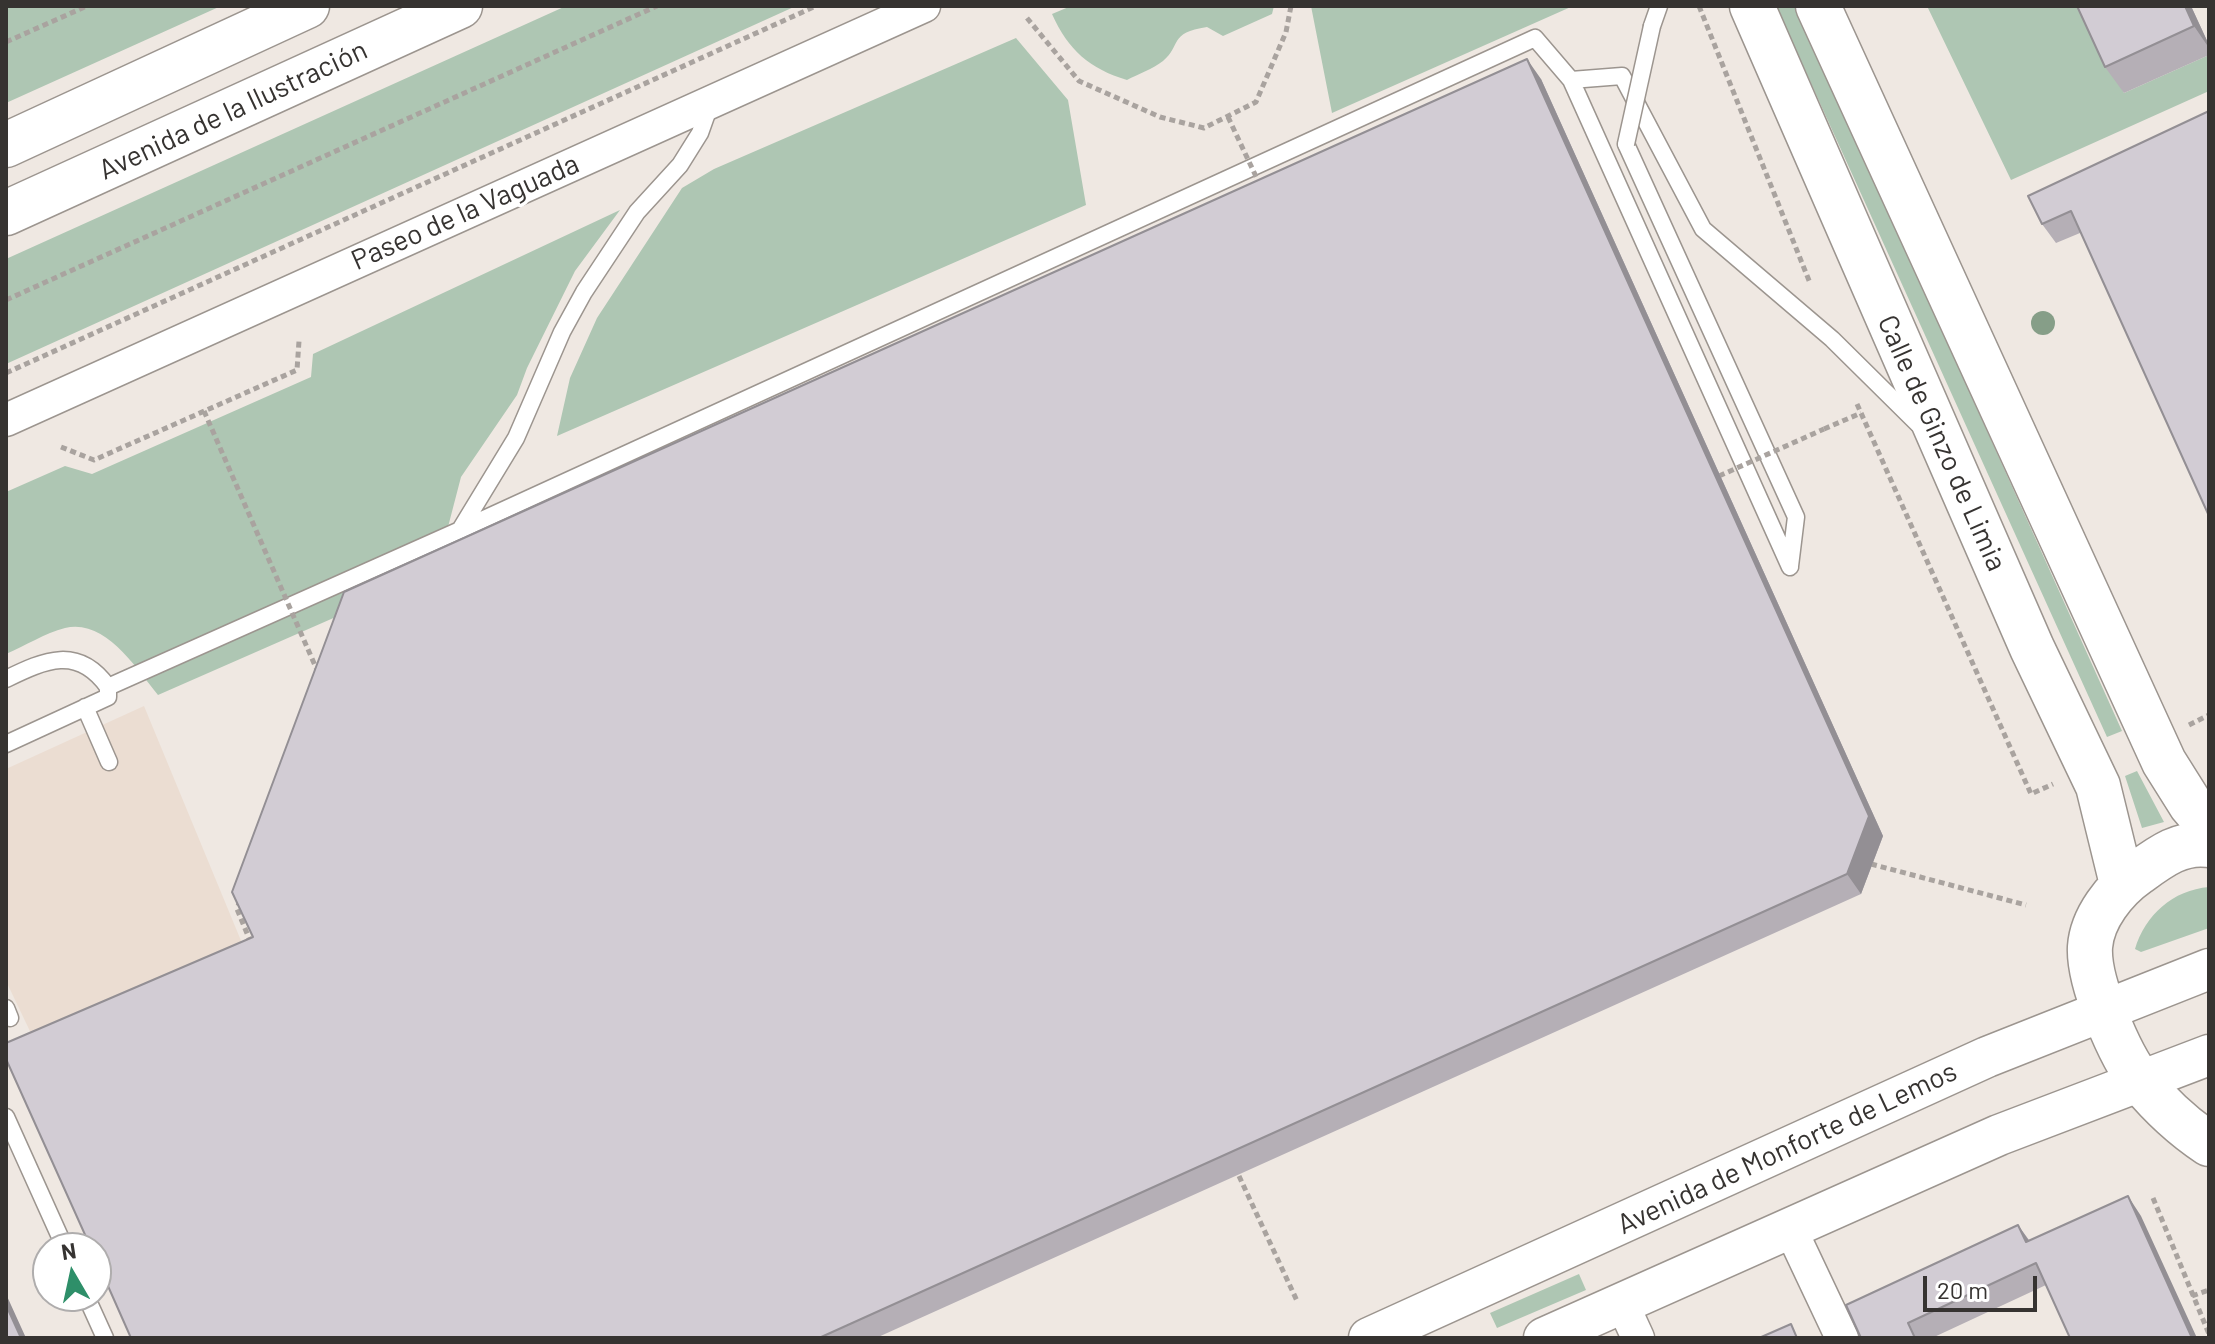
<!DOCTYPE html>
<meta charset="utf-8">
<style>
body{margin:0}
#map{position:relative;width:2215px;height:1344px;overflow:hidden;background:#efe8e2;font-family:Barlow,sans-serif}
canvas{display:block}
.frame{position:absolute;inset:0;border:8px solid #363331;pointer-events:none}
.north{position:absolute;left:32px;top:1232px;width:80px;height:80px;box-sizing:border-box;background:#fff;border:2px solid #afadad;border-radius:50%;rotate:351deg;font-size:22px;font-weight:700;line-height:32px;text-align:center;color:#363331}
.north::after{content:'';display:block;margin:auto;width:28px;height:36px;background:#2e8f69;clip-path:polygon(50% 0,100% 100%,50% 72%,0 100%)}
.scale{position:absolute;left:1923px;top:1276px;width:114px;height:36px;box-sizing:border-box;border:4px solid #363331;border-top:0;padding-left:10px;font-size:24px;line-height:28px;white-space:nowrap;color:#363331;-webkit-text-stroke:6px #fff;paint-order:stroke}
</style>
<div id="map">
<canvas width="2215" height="1344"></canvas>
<div class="frame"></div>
<div class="north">N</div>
<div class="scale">20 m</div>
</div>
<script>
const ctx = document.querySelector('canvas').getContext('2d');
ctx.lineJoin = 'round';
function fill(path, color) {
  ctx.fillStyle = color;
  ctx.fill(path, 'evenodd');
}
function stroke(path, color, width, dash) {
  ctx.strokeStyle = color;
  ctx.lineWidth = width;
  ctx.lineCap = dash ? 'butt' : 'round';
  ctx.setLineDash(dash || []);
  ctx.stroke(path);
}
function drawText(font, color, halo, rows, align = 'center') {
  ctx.font = font + ' Barlow,sans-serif';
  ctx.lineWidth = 7;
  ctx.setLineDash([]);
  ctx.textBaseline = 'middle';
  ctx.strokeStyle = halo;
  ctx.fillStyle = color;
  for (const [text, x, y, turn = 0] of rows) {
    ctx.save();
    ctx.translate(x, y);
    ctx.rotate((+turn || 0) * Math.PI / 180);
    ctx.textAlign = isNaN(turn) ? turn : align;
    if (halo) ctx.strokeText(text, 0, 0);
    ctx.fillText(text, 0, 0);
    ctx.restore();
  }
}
const built = new Path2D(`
 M144,706l105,254 -211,88 -32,-67v-212z`);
const green = new Path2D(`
 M6,6h215l-215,97z
 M566,6h230l-790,358v-105z
 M1071,6h203l-2,8 -49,22 -16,-9c-39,6 -25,18 -44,34 -10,8 -25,13 -36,19 -37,-11 -59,-30 -75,-66z
 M1311,6h262l-241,107z
 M1776,6h20l326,725 -15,6z
 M1927,6h157l40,87 85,-38v36l-198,89z
 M1016,38l52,62 18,105 -529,231 13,-58 27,-60 85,-130 32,-19z
 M620,210l-45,61 -48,97 -10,27 -56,82 -25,96 -278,122c-21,-26 -53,-77 -93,-67 -20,5 -40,18 -59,26v-162l59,-26 27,8 219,-97 2,-23z
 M2137,771l27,51 -22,6 -17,-52z
 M2209,887v41l-68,24 -6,-3c10,-34 38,-59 74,-62z
 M1579,1274l7,16 -89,38 -7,-15z`);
const path = new Path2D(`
 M1699,6l111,277
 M1027,18l52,63 81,36 44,11 52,-26 30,-70 5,-26
 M6,42l81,-36
 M6,300l651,-294
 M6,373l810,-367
 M1857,404l174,390 22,-10
 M1824,429l37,-16
 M61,447l33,13 203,-90 2,-29
 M2189,725l20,-10
 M1871,864l155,41
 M1239,1176l59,127
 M2153,1198l56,136
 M2192,1296l17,-6`);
const service = new Path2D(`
 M1652,26l7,-20
 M1571,80l51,-4 81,153 129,110 86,85
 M1626,144l170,373 -6,49
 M460,530l56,-92 46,-106 22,-40 53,-80 43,-47 20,-32 11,-31
 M6,679c39,-19 72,-34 102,8
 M85,707l24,55
 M6,744l102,-47v-10l352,-157 1075,-492 36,42 219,487
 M6,1008l4,10
 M6,1117l59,131
 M86,1296l19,42`);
const minor = new Path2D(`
 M6,420l918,-414
 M1790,1228l52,110
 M1622,1303l16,35`);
const tertiary = new Path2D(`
 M1369,1338l618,-281 222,-88
 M1544,1338l455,-203 210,-80`);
const secondary = new Path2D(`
 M1752,6l280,642 66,138 24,98
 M1818,6l346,756 27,43 18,21
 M2209,845c-28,-4 -49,12 -71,28 -23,16 -46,45 -48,74 -2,35 30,109 51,135 19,23 44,46 68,62`);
const trunk = new Path2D(`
 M6,145l301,-139
 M6,213l454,-207`);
const pathBridge = new Path2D(`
 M1228,117l32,68
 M204,411l113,259
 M1719,476l105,-47
 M240,900l-3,9 14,34`);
const serviceBridge = new Path2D(`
 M1626,144l26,-118`);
const trees = [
 [2043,323]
];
const wall = new Path2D(`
 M2077,6h114l18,39v10l-85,38 -19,-26z
 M1541,79l342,757 -22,58 -985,444h-745l122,-401z
 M2209,111l-129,122 -24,10 -14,-19z
 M2141,1216l-95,69 -114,53h-71l157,-113 11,15z`);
const shadedWall = new Path2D(`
 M2185,6h6l18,39v3l-15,-22z
 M1527,59l14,20 342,757 -22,58 -14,-20z
 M2128,1196l13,20 56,122h-5z
 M2018,1225l14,20 -6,-3z
 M6,1294l20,44h-5l-15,-33z`);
const building = new Path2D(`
 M2077,6h108l9,20 -89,41z
 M1527,59l342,757 -22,58 -1028,464h-688l-35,-79v-11h-5l-85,-189v-16l247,-106 -21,-45 112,-300z
 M2209,111v405l-138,-305 -29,13 -14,-28z
 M2128,1196l64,142h-122l-34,-75 -128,60 7,15h-54l-15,-33 172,-80 8,17z
 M6,1305l15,33h-15z
 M1791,1324l6,14h-38z`);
const streetNames = [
 ["Avenida de la Ilustración",233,110,-25],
 ["Paseo de la Vaguada",465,212,-24],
 ["Calle de Ginzo de Limia",1942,443,66],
 ["Avenida de Monforte de Lemos",1787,1148,-25]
];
fill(built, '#ebddd2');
fill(green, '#aec6b3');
stroke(service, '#9c958f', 19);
stroke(minor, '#9c958f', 35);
stroke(tertiary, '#9c958f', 43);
stroke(secondary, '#9c958f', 47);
stroke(trunk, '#9c958f', 47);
stroke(path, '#a9a39f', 5, [6, 4]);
stroke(service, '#fff', 16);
stroke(minor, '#fff', 32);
stroke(tertiary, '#fff', 40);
stroke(secondary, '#fff', 44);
stroke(trunk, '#fff', 44);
stroke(serviceBridge, '#9c958f', 19, []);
stroke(pathBridge, '#a9a39f', 5, [6, 4]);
stroke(serviceBridge, '#fff', 16);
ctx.fillStyle = '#869e88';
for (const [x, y] of trees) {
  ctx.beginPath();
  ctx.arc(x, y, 12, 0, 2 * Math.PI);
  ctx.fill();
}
fill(wall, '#b5afb6');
fill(shadedWall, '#938f94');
fill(building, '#d2ccd4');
stroke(building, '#938f94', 2);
drawText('28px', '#363331', '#fff', streetNames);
</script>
